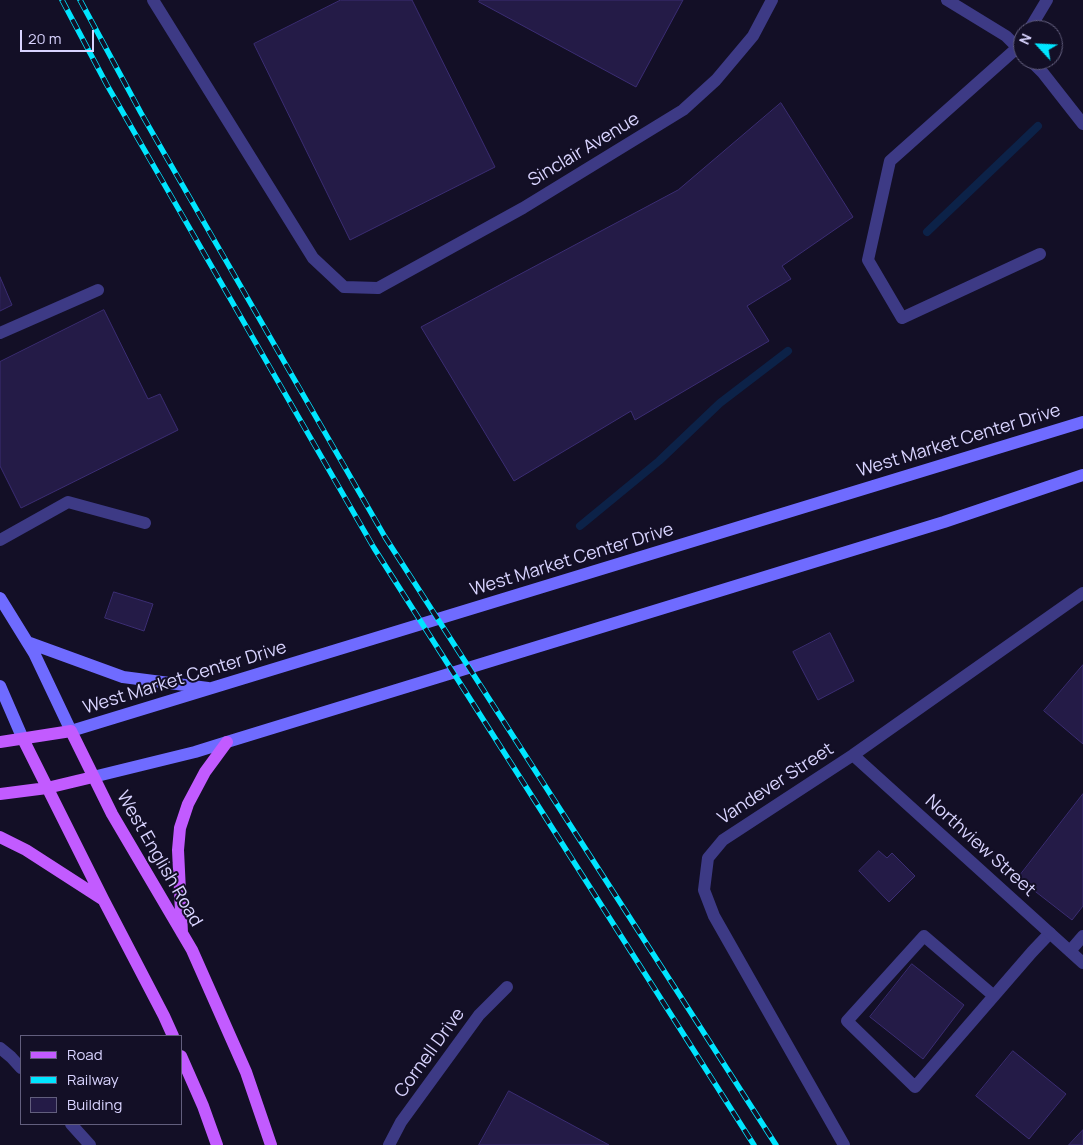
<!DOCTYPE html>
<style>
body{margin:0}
#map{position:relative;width:1083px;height:1145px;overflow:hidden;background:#130f26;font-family:Manrope,sans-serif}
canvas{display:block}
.legend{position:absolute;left:20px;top:1035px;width:162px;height:90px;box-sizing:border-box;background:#130f26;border:1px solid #625e7d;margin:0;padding:6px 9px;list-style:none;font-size:15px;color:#d9d4ff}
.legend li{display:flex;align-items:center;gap:10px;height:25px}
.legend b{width:25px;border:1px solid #625e7d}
.north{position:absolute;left:1013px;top:20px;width:50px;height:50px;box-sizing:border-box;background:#130f26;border:1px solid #625e7d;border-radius:50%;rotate:295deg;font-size:14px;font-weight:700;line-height:20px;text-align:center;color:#d9d4ff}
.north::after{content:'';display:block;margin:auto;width:18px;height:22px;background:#00e5ff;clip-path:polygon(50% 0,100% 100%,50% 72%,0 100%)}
.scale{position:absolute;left:20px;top:30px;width:74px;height:22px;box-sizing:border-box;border:2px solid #d9d4ff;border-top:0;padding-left:6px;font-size:15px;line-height:18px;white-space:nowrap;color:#d9d4ff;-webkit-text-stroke:4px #130f26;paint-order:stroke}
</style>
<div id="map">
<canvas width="1083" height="1145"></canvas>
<ul class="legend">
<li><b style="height:6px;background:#c25bff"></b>Road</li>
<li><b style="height:6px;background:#00e5ff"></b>Railway</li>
<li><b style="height:14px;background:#241b47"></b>Building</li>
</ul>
<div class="north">N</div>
<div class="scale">20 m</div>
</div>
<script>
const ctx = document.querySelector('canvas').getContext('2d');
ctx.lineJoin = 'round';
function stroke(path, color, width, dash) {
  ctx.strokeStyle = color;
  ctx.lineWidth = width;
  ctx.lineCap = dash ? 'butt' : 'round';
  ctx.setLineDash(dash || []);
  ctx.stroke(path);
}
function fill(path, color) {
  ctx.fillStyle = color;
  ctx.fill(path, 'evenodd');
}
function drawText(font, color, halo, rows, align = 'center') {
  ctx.font = font + ' Manrope,sans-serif';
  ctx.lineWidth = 4;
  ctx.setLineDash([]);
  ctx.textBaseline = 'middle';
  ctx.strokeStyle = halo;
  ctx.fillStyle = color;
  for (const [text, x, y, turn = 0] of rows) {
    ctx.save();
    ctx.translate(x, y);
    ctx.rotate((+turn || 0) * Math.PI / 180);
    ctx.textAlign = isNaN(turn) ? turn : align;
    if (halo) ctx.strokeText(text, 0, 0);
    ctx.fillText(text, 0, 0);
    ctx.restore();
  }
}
const stream = new Path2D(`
 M927,232l111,-106
 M580,526l79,-65 61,-58 68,-52`);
const building = new Path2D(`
 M341,0h71l83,167 -145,73 -96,-196z
 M480,0h203l-47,87 -157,-85z
 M781,103l72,114 -71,49 9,13 -44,27 22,35 -134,79 -4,-9 -117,70 -93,-154 257,-137z
 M0,277l12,28 -12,6z
 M104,310l44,89 12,-5 18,36 -157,78 -21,-42v-104z
 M114,592l39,12 -9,27 -39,-13z
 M830,633l24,48 -36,19 -25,-48z
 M1083,665v79l-39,-33z
 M1083,794v112l-11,14 -54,-42z
 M879,851l8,7 5,-5 23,23 -26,26 -30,-31z
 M912,964l52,41 -41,54 -53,-42z
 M1013,1051l53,43 -37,45 -53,-43z
 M509,1091l100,54h-130z
 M1083,1130v15h-14z`);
const lane = new Path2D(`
 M153,0l160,258 31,29 34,1
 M1029,30l18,-30
 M1023,39l-6,9 -127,113 -22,99 34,58 138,-64
 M0,333l98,-43
 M0,540l68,-38 77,21
 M994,996l-70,-60 -77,85 68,66 117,-135 18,-19`);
const street = new Path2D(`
 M947,0l59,36 17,17
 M1030,60l13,13 40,51
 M378,288l145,-80 160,-98 33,-30 37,-44 19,-36
 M853,755l230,208
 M1070,951l13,-15
 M0,1048l11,9 10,11
 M71,1124l19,21
 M389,1145l12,-23 78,-107 28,-28
 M844,1145l-130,-229 -10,-26 4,-32 15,-18 130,-85 230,-162`);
const secondary = new Path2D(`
 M0,598l34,55 37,78 1012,-309
 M27,642l96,35 85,11
 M0,686l23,53
 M93,777l102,-25 32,-10 717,-220 139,-47`);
const primary = new Path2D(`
 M23,739l80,160 61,117 9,20
 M0,742l71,-11 41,83 80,136 54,122 25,73
 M0,794l47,-6 46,-11
 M0,837l26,13 76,49
 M182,933l-4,-83 2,-22 8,-24 17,-32 22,-30
 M181,1056l22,50 14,39`);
const rail = new Path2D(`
 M62,0l45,85 267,463 380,597
 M80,0l61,113 244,424 391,608`);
const streetNames = [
 ["Sinclair Avenue",584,150,-31],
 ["West Market Center Drive",959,441,-17],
 ["West Market Center Drive",572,560,-17],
 ["West Market Center Drive",185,678,-17],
 ["Vandever Street",776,784,-33],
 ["Northview Street",980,846,42],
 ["West English Road",159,859,60],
 ["Cornell Drive",430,1053,-54]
];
stroke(stream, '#0c2248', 8);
fill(building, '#241b47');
stroke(building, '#3b2d73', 1);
stroke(lane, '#3d3a85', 12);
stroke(street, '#3d3a85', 12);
stroke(secondary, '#6f6bff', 12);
stroke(primary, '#c25bff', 12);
stroke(rail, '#00e5ff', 5.5);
stroke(rail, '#130f26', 4, [11]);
drawText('18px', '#d9d4ff', '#130f26', streetNames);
</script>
